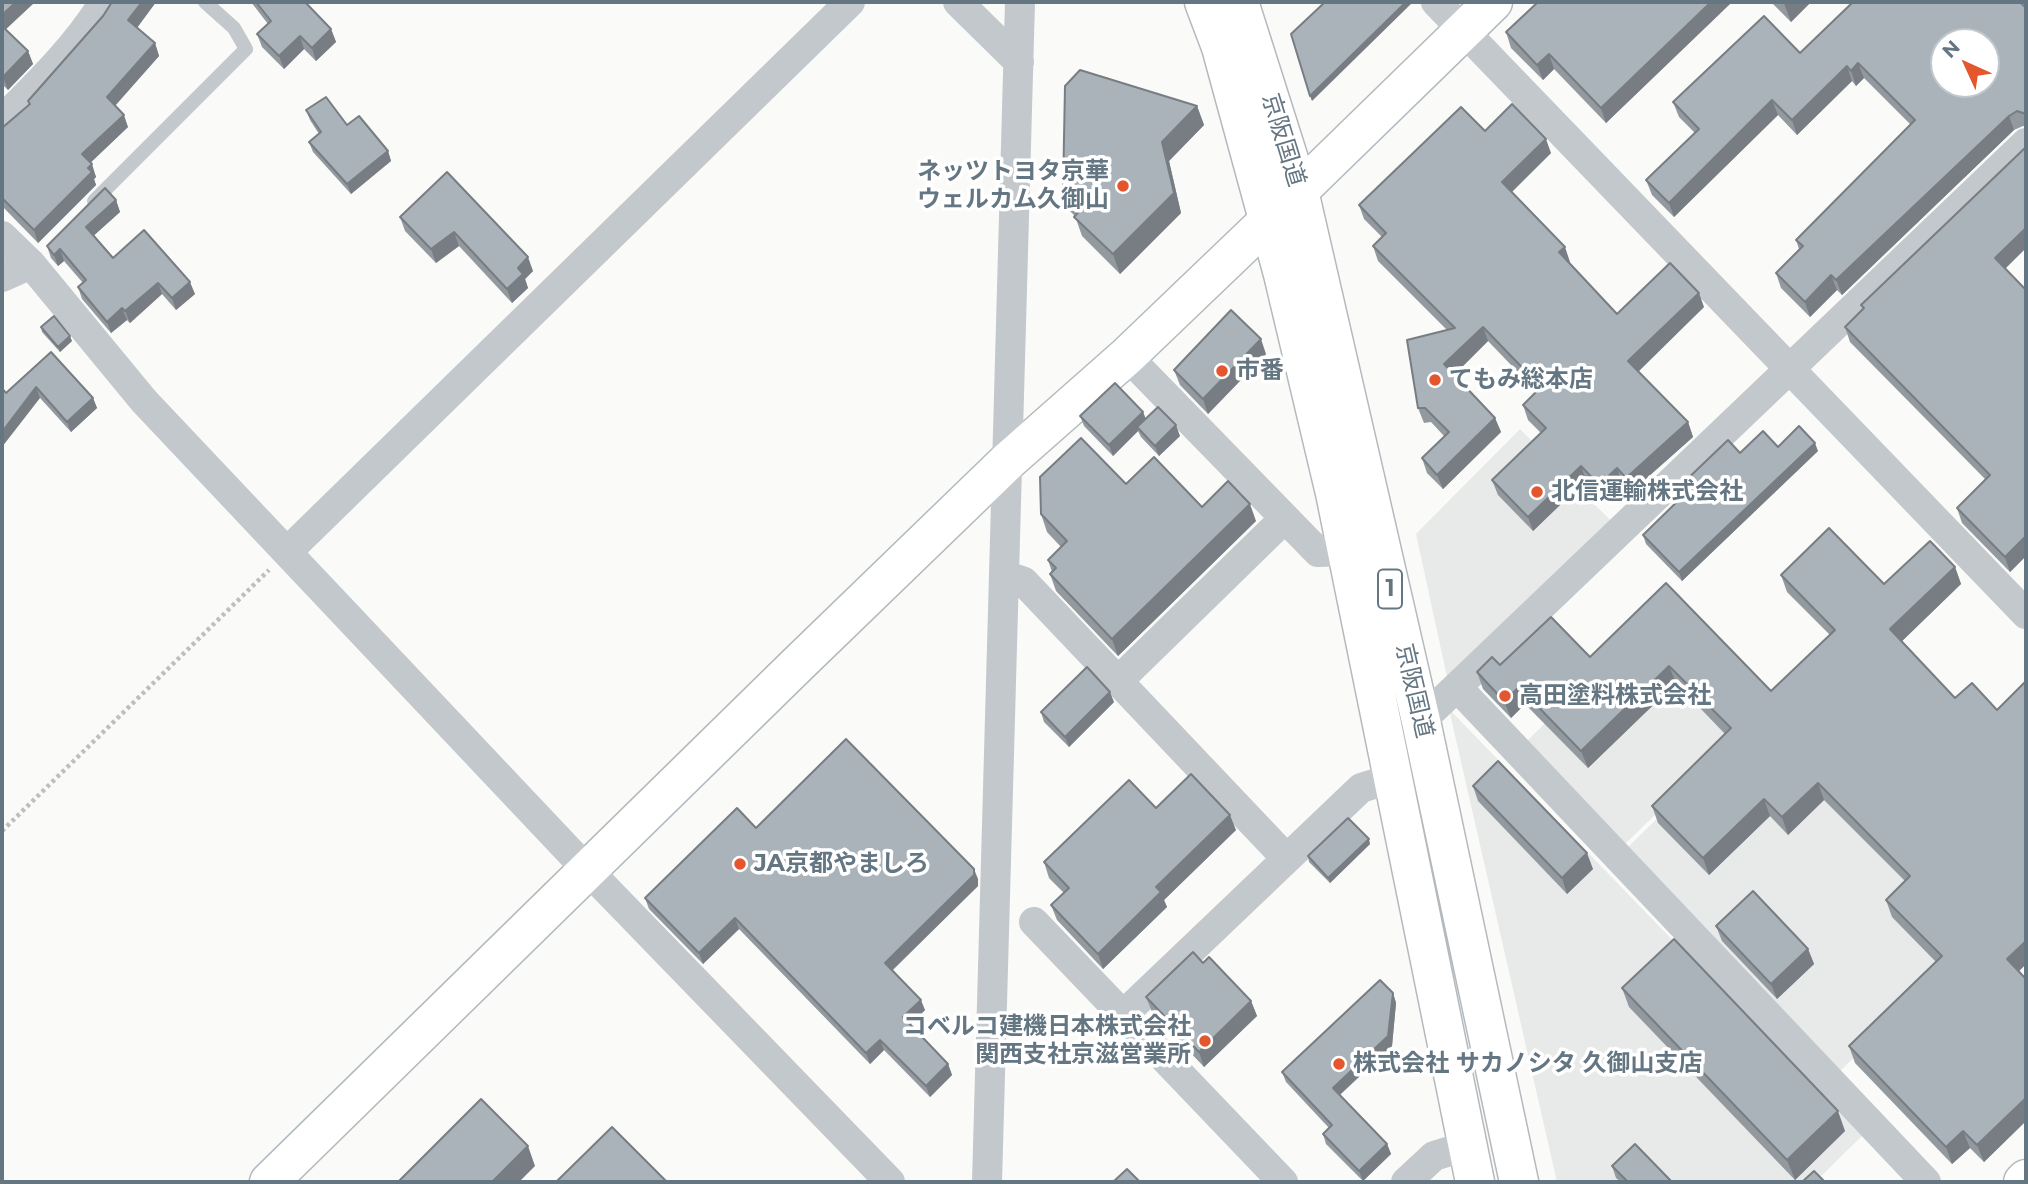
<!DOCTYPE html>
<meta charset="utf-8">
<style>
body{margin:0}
#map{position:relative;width:2028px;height:1184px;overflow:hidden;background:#fafaf8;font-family:Montserrat,sans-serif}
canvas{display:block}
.frame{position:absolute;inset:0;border:4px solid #657683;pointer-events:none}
.north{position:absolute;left:1930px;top:28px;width:70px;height:70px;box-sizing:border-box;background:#fff;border:2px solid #c1c8cd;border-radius:50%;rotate:315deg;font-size:19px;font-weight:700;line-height:28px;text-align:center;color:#657683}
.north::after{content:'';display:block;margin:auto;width:24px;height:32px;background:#e4572e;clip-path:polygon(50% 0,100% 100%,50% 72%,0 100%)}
</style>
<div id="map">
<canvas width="2028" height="1184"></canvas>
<div class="frame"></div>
<div class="north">N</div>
</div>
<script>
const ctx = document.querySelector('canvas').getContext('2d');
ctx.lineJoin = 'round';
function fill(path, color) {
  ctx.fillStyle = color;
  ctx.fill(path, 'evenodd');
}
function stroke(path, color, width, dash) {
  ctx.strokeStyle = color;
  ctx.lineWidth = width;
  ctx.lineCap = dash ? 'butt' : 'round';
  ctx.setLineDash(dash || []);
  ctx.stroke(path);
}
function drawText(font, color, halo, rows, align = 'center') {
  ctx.font = font + ' Montserrat,"Noto Sans JP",sans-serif';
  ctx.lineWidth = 7;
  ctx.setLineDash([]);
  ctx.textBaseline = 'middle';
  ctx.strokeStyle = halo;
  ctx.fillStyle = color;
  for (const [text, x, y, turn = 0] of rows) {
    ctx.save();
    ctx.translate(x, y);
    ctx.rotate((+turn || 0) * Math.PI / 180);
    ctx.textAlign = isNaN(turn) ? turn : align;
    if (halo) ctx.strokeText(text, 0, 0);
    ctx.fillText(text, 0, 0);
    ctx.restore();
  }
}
const built = new Path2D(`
 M1520,429l96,97 -167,160 -33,-152z
 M1673,596l101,103 -152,148 -98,-103z
 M1776,702l213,224 -150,146 -214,-222z
 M1449,709l413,427 -47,46h-258z`);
const path = new Path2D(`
 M2,831l267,-261`);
const lane = new Path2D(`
 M94,201l152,-152 -12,-21 -29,-26`);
const street = new Path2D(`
 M958,2l61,60
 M1436,2l590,612
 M2,120c38,-38 74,-73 102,-118
 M2,236l29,28 113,137 429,454 317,327
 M2,277l29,-13
 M1127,356l191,196 29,-1
 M288,551l562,-549
 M1007,576l17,6 262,276
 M1118,681l167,-163
 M1457,687l469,495
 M1421,721l605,-578
 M1034,922l249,260
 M1123,1015l238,-227 32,-10
 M987,1182l33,-1180
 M1406,1182l28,-26 32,-10`);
const secondary = new Path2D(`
 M269,1182l529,-518 210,-203 119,-105 141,-135 225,-219
 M2023,1182l3,-3`);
const highway = new Path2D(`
 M1204,2l17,45 62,227 52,219 140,689
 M1239,2l60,189 122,530 98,461`);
const wall = new Path2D(`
 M2,2h33l-30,27 23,22 5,13 -25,26 -6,-6z
 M112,2h44l-19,26 18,15 4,13 -44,50 13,21 -38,36 6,14 -2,2 2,6 -58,58 -36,-37v-78l27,-23 -1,-4 75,-85z
 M251,2h54l26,27 5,13 -20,19 -12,-12 -20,20 -22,-22 -5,-13 11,-10z
 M1538,2h194l-126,121 -52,-54 -11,11 -32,-32 -5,-16z
 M1771,2h40l-20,20z
 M2026,8v119l-3,-1 -9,4 -172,165 -5,-5 -27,27 -29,-29 -5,-15 23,-24 -3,-9 115,-115 -47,-47 -8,8 -4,-5 -55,54 -19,-20 -104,102 -22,-22 -6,-15 49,-47 -16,-16 -6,-15 127,-49z
 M1197,106l7,19 -35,36 12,52 -61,61 -38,-38 -7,-20 -5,-5 -7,-20z
 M306,110l41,15 41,26 3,10 -40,33 -38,-42 -4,-10 10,-8 -9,-14z
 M1485,131l66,22 -40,39 59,70 -1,1 48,51 87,-7 -66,64 50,51 5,15 -62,55 -9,-9 -17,17 -19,-20 -53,51 -35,-36 -6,-15 49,-47 -13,-13 -5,-15 14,-13 -49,-51 -34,34 41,43 6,14 -58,57 -16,-16 -5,-15 22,-22 -13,-14 -7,1 -6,-15 29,-78 -69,-69 -5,-15 9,-9 -18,-18 -5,-14z
 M2026,147v101l-21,20 21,22v266l-16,16 -48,-49 -5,-15 29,-28 -136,-138 -5,-15 18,-18 -2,-4z
 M447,172l86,99 -8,8 3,9 -16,15 -53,-57 -23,17 -31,-32 -5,-14z
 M116,200l4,12 -27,24 20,22 82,36 -19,16 -14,-16 -32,29 -3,-3 -16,13 -29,-34 -4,-12 5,-4 -19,-22 -6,5 -7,-8 -4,-12z
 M41,327l31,14 -12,11 -18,-20z
 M51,352l42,46 4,10 -26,24 -31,-34 -34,-5z
 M1266,354l-58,60 -28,-29 -6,-15z
 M1143,412l3,7 34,17 -21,20 -18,-19 -3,-6 -25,25 -29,-30 -4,-10z
 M1778,447l40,4 -136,130 -36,-37 -3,-9 42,-41 -4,-9 59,-32z
 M1126,484l130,37 -138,135 -62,-65 -6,-17 2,-2 -4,-12 13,-13 -14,-15 -6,-18z
 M1955,567l6,17 -59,57 53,57 42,12 29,-29v283l-7,7 7,8v142l-42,41 -14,-14 -18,16 -97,-101 -6,-17 87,-84 -44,-45 -6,-17 19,-19 -81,-81 -36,35 -18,-19 -61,59 -51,-52 -6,-17 73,-72 -49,-51 -88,85 -63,-64 -14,14 -28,-29 -6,-17 23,-7 90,-8 76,-74 105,108 59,-56 -43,-43 -6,-17 103,9z
 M1114,702l-45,45 -25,-25 -3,-10z
 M1473,786l120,83 -26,25 -89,-93z
 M1156,808l80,22 -72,70 3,7 -64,62 -46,-49 -6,-15 13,-12 -15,-15 -5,-16z
 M756,828l222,51v7l-85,84 32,40 -15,15 38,39 4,11 -22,22 -46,-47 -14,14 -131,-135 -36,35 -54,-55 -4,-11z
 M1370,844l-40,39 -21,-21 -1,-6z
 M1716,926l92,23 6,15 -37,35 -55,-58z
 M1203,963l48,38 6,15 -53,51 -52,-55 -6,-15z
 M1622,988l223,143 -50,49 -166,-173z
 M1393,993l3,10 -4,43 -52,49 47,49 4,10 -28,27 -37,-37 -3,-10 6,-6 -43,-46 -4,-10z
 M1612,1166l60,16h-51l-5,-4z`);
const shadedWall = new Path2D(`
 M16,2h19l-33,31v-18z
 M142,2h14l-23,31 -5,-13z
 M1406,2h7l-101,99 -2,-5z
 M1711,2h21l-126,121 -5,-15z
 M1785,2h26l-20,20 -7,-19z
 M331,29l5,13 -20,19 -4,-13z
 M300,36l4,13 -20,20 -5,-13z
 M155,43l4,13 -47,53 -5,-12z
 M28,51l5,13 -25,26 -5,-13z
 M1549,54l5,15 -11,11 -6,-15z
 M1858,63l6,15 -8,8 -5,-15z
 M1847,66l5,15 -55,54 -5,-15z
 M1772,100l6,15 -104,102 -5,-14z
 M1197,106l7,19 -35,36 12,52 -61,61 -7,-20 49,-112z
 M124,115l4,12 -42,40 -4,-13z
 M2009,116l5,14 -172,165 -6,-15z
 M1546,139l5,14 -44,44 -5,-15z
 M388,151l3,10 -40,33 -4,-10z
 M92,164l4,13 -2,2 2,6 -58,58 -4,-13z
 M116,200l4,12 -30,27 -4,-12z
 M2026,228v20l-25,25 -6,-15z
 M454,232l5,14 -23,17 -5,-14z
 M1565,247l5,15 -6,5 -5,-15z
 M60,249l4,12 -6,5 -4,-11z
 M528,257l5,14 -8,8 3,9 -16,15 -5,-14 11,-21z
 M1831,275l6,15 -27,27 -5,-15z
 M190,282l5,12 -19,16 -4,-12z
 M158,283l4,11 -32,29 -5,-12z
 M1699,293l5,14 -70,69 -6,-15z
 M122,308l5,12 -16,13 -4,-11z
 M1483,327l5,14 -38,38 -6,-15z
 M70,336l2,5 -12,11 -2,-5z
 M1261,339l5,15 -58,60 -5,-15z
 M36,387l4,11 -38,49v-15z
 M93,398l4,10 -26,24 -4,-10z
 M1143,412l4,11 -10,4 1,4 -25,25 -4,-11z
 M1495,418l6,14 -58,57 -6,-14z
 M1688,422l5,15 -62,55 -5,-14z
 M1176,425l4,11 -21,20 -4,-10z
 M1815,443l3,8 -136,130 -3,-9z
 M1581,466l5,14 -53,51 -5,-14z
 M1617,468l5,15 -17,17 -6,-15z
 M1250,504l6,17 -138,135 -6,-17z
 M2026,536v20l-16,16 -5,-15z
 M1955,567l6,17 -64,62 -7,-17z
 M1669,666l7,17 -88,85 -7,-17z
 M1519,687l6,17 -14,14 -7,-17z
 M1110,692l4,10 -45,45 -4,-10z
 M1818,783l6,17 -36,35 -6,-18z
 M1764,799l6,17 -61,59 -6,-17z
 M1230,815l6,15 -72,70 3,7 -64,62 -5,-15 58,-67z
 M1369,839l1,5 -40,39 -2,-5z
 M1587,853l6,16 -26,25 -5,-16z
 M974,869l4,10v7l-89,87 -4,-10z
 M735,918l4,11 -36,35 -4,-11z
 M2026,941v23l-12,12 -7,-17z
 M1808,949l6,15 -37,35 -6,-15z
 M1393,993l3,10 -4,43 -56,52 -3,-10z
 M921,1000l4,10 -18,18 -4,-11z
 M1251,1001l6,15 -53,51 -5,-15z
 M880,1040l4,10 -14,14 -4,-11z
 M948,1064l4,11 -22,22 -4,-11z
 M2026,1098v23l-42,41 -7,-17z
 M1838,1111l7,20 -50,49 -8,-20z
 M1963,1131l7,17 -18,16 -6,-17z
 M1387,1144l4,10 -28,27 -4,-10z
 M528,1146l7,20 -16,16h-27z`);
const building = new Path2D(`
 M2,2h14l-14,13z
 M112,2h30l-14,18 27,23 -48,54 17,18 -42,39 10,10 -4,4 4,4 -58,58 -32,-32v-70l28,-24 -2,-3 75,-85z
 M256,2h49l26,27 -19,19 -12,-12 -21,20 -22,-22 14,-13z
 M1325,2h81l-96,94 -19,-62z
 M1538,2h173l-110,106 -52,-54 -12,11 -31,-33z
 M1853,2h167l6,6v106l-9,-3 -8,5 -173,164 -5,-5 -26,27 -29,-29 27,-27 -7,-6 119,-120 -57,-57 -7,8 -4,-5 -55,54 -20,-20 -103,103 -23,-23 53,-51 -26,-27 91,-86 36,37zM1944,42h42v42h-42z
 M2,26l26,25 -25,26 -1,-1z
 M1080,70l117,36 -35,36 12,51 -61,61 -39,-37 7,-8 -18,-18 2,-105z
 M326,97l21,28 12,-9 29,35 -41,33 -38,-42 12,-10 -15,-22z
 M1512,104l34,35 -44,43 63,65 -6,5 58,62 53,-51 29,30 -71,68 60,61 -62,56 -9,-10 -18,17 -18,-19 -53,51 -36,-37 54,-52 -23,-23 18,-18 -58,-60 -39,37 51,54 -58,57 -15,-17 27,-26 -24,-24h-7l-11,-68 48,-12 -82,-82 13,-13 -27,-28 102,-98 24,24z
 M2026,147v81l-31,30 31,32v246l-21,21 -48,-49 33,-33 -145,-148 19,-19 -3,-3z
 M447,172l81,85 -10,11 5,6 -16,15 -53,-57 -23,17 -31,-32z
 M105,188l11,12 -30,27 27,31 31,-28 46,52 -18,16 -14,-15 -33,28 -3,-3 -15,14 -29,-35 8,-7 -26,-31 -6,6 -7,-9z
 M1231,310l30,29 -58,60 -29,-29z
 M54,316l16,20 -12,11 -17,-20z
 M51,352l42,46 -26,24 -31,-35 -34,45v-44l4,5z
 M1115,383l28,29 -34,33 -29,-29z
 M1158,407l18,18 -21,21 -18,-19z
 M1799,426l16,17 -136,129 -36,-37 45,-44 -7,-6 47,-45 12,13 23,-22 15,16z
 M1081,438l45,46 28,-27 48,50 26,-26 22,23 -138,135 -62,-65 6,-6 -8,-8 19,-19 -26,-27 -1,-37z
 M1829,528l55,56 46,-43 25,26 -65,62 65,69 17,-15 25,27 29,-29v45l-1,1 1,2v212l-19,18 19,20v119l-49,47 -14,-14 -17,16 -97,-101 93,-90 -56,-56 24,-24 -92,-93 -36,34 -18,-18 -61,59 -51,-52 79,-78 -62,-62 -88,85 -62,-64 -15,14 -27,-29 15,-15 8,8 51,-48 39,40 76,-74 105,108 64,-61 -54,-55z
 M1087,667l23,25 -45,45 -24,-25z
 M846,739l128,130v6l-89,88 36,37 -18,17 45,47 -22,22 -46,-46 -14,13 -131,-135 -36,35 -54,-55 92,-90 19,20z
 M1498,761l89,92 -25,25 -89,-92z
 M1191,774l39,41 -74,72 5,5 -63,62 -47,-49 18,-17 -25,-26 85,-82 27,28z
 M1348,818l21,21 -41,39 -20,-22z
 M1753,891l55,58 -37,35 -55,-58z
 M1674,939l164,172 -51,49 -165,-172z
 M1193,952l10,11 6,-6 42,44 -52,51 -53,-55z
 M1380,980l13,13 -5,43 -55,52 54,56 -28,27 -36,-37 9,-9 -50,-53z
 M481,1099l47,47 -36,36h-94z
 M612,1127l55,55h-111z
 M1635,1144l37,38h-44l-16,-16z
 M1127,1169l13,13h-27z
 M1814,1171l11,11h-23z`);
const markers = [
 [1123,186,7,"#e4572e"],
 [1222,371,7,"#e4572e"],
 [1435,380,7,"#e4572e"],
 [1537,492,7,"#e4572e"],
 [1505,696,7,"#e4572e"],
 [740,864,7,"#e4572e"],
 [1205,1041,7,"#e4572e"],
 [1339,1064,7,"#e4572e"]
];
const shields = [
 [1390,589,24]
];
const shieldNames = [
 ["1",1390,589]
];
const streetNames = [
 ["京阪国道",1283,140,73],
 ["京阪国道",1414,691,77]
];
const poiNames = [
 ["ネッツトヨタ京華",1109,172,"right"],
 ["ウェルカム久御山",1109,200,"right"],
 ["市番",1236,371],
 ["てもみ総本店",1449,380],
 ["北信運輸株式会社",1551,492],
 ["高田塗料株式会社",1519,696],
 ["JA京都やましろ",754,864],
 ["コベルコ建機日本株式会社",1191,1027,"right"],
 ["関西支社京滋営業所",1191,1055,"right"],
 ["株式会社 サカノシタ 久御山支店",1353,1064]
];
fill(built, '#e8e9e9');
stroke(secondary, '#b3babf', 41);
stroke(highway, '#b4b9bd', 41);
stroke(path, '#bbbfc2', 4.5, [3.5, 3.5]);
stroke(lane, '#c3c8cc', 14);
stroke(street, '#c3c8cc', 30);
stroke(secondary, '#fff', 38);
stroke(highway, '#fff', 38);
fill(wall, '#929a9f');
fill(shadedWall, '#777d82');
fill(building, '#aab3b9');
stroke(building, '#777d82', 2);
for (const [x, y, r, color] of markers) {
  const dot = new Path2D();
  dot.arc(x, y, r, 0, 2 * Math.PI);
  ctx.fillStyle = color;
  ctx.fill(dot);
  stroke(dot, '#fff', 2.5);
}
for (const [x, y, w] of shields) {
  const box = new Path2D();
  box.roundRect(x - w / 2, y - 19.5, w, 39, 5);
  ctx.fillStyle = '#fff';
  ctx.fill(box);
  stroke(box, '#657683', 2);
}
drawText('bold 23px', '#657683', null, shieldNames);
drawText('24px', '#657683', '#fff', streetNames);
drawText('bold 24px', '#657683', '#fff', poiNames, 'left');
</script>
